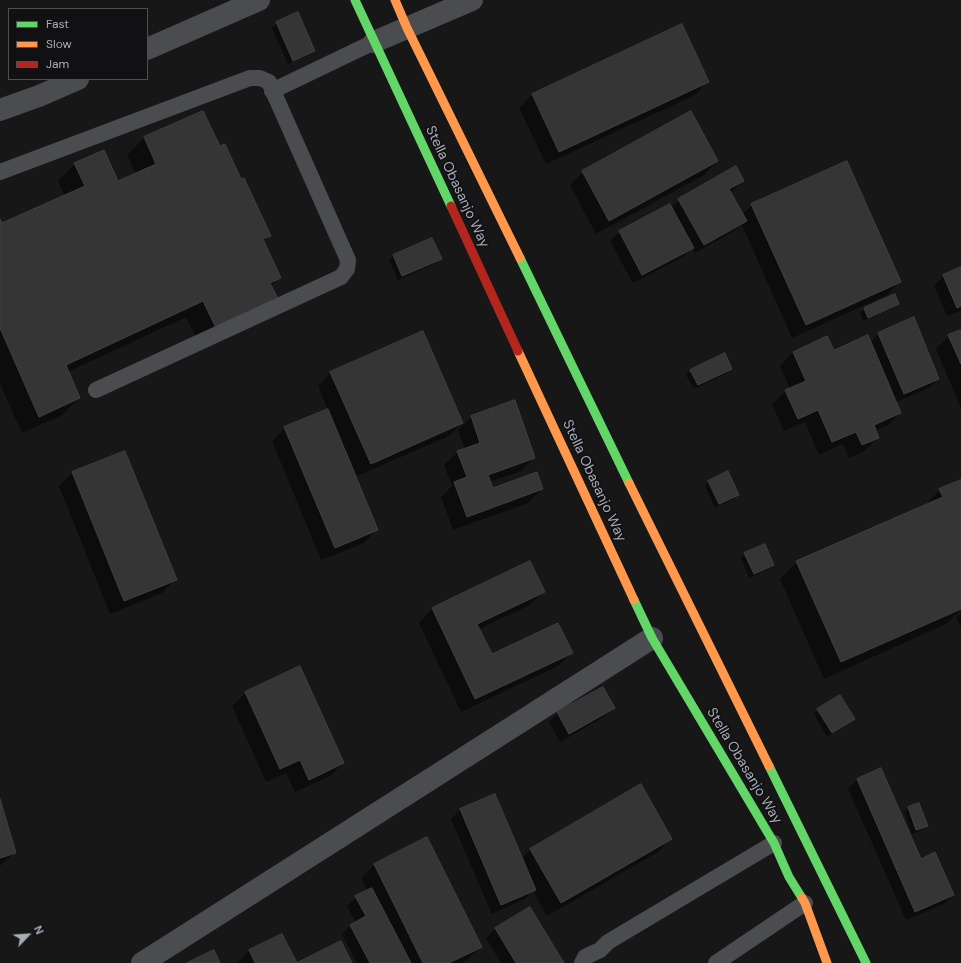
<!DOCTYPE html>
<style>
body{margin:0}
#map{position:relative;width:961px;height:963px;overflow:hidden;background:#171717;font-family:"DM Sans",sans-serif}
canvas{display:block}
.legend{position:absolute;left:8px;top:8px;width:140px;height:72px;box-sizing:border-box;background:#111113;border:1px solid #4d4f55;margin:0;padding:5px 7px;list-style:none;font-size:12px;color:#a8adb8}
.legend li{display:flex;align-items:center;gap:8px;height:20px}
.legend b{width:20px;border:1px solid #4d4f55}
.north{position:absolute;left:8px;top:915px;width:40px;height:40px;-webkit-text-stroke:3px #111113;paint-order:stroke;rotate:65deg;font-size:11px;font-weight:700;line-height:16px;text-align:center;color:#a8adb8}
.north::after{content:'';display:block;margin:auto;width:14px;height:18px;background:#a8adb8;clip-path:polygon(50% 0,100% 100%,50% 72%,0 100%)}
</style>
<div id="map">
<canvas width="961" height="963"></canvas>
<ul class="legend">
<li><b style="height:5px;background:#63d668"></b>Fast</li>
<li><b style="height:5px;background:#ff974d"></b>Slow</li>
<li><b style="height:5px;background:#b3261e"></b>Jam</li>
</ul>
<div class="north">N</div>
</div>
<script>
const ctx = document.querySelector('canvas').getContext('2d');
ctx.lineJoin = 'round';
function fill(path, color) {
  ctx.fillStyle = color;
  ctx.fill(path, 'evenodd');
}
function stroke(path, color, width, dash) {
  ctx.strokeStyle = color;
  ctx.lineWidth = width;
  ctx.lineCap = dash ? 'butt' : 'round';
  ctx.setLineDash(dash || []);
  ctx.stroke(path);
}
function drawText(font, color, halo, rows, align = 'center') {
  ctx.font = font + ' "DM Sans",sans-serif';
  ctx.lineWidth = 3.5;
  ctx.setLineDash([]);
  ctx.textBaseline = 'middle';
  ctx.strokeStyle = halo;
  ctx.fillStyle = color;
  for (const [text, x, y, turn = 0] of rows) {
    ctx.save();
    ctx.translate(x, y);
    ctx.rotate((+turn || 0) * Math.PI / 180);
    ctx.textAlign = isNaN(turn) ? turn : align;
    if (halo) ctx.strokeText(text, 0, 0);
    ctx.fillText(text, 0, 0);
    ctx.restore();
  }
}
const shadow = new Path2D(`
 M277,23l36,28 -4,4 -21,9 -16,-36z
 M708,81l-13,14 -149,69 -27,-56 14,-14z
 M203,112l16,36 22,33 29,54 -7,7 17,35 -9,9 -72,58 -13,-27 -118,55 11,26 -17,17 -40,18 -22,-49v-163l1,4 64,-29 -7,-15 17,-17 42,19 19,-9 -9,-19 17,-17z
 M717,161l-13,14 -108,59 -26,-49 13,-13z
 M743,181l-9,9 -5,2 13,23 10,-10 148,76 -13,14 -95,43 -50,-113 -6,5 -41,23 -3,-5 -9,9 -50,26 -23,-42 10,-9 51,-24 8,-8z
 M393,256l47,3 -4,4 -38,17 -9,-20z
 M961,268v43l-14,5 -13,-31 10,-9z
 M898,303l-5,5 -30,13 -3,-8 4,-4z
 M961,331v77l-25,-59 13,-13z
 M879,333l59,46 -9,9 -33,14 4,11 -13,13 -12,5 3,7 -14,13 -15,7 -6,-14 -24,11 -14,-33 -21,9 -12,-27 14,-13 4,-2 -10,-23 13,-14 34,-14 6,14 37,-9z
 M731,369l-4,4 -33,16 -8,-14 5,-4z
 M331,372l131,51 -13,13 -92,40 -11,-26 -2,1 33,78 -13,14 -43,17 -49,-119 13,-13 43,-18 -10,-24z
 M471,417l63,40 -13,14 -32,11 3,8 50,-1 -14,14 -75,27 -12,-33 11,-11 -8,-21 14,-13 7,-3 -7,-19z
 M73,472l102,108 -13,13 -52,21 -51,-128z
 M961,481v129l-15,14 -122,55 -44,-100 17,-17 127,-56 16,-16z
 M709,482l29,12 -5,5 -18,9 -10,-22z
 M745,553l28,12 -4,4 -20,9 -8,-20z
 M530,563l14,28 -14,14 -51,24 12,27 80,-3 -13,13 -97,46 -42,-89 13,-14z
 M961,613v14l-5,-9z
 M299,668l44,95 -13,13 -35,16 -9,-19 -20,9 -34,-76 13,-13z
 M602,688l11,20 -9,9 -44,25 -11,-20 9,-9z
 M818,710l35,9 -4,4 -22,14 -13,-23z
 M880,770l40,90 33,35 -9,9 -38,16 -58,-131 9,-9z
 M641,786l30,52 -13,14 -111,64 -14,-25 -8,8 -33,15 -41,-95 9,-9 34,-14 27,63 9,-9z
 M0,802l15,50 -15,14z
 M909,808l17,18 -4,4 -10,4 -8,-22z
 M427,839l54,107 -14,14 -6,3h-104l-15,-29 9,-9 5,-2 -9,-17 9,-9 11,-6 -6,-13 13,-13z
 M530,908l33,55h-62l-15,-25 9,-9z
 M282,935l14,28h-59l12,-12z`);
const building = new Path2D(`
 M298,12l17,39 -22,10 -17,-39z
 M682,24l27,58 -150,70 -27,-58z
 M203,111l17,35 5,-2 16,35 3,-1 27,58 -8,3 18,39 -11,5 8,16 -62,29 -13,-27 -137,64 14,33 -41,19 -39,-89v-109l2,4 83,-37 -11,-23 30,-13 14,31 38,-17 -12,-27z
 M691,111l27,50 -109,60 -27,-50z
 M847,161l54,121 -95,43 -55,-121z
 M736,166l8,15 -15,8 18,32 -43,24 -26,-46z
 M670,204l24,44 -52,27 -23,-44z
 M432,238l10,21 -40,17 -9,-21z
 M961,267v39l-4,2 -14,-33z
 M895,294l4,10 -31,14 -4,-10z
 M914,317l25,62 -35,15 -26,-61z
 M961,330v34l-13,-29z
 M423,331l40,92 -92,41 -41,-92z
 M868,335l33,78 -27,12 5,13 -17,7 -6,-13 -24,10 -14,-32 -20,9 -13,-29 21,-9 -13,-29 34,-16 7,14z
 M725,353l7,16 -34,16 -8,-15z
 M515,400l20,58 -47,17 5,13 44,-16 6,17 -76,28 -13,-35 13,-5 -10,-26 23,-8 -9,-27z
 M328,409l50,121 -43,18 -51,-121z
 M125,451l52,129 -53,21 -52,-129z
 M728,471l11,24 -20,9 -11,-23z
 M961,480v129l-120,53 -45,-101 147,-64 -4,-8z
 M765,544l9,21 -20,9 -10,-21z
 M530,561l15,31 -68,32 15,30 66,-31 15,30 -98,46 -43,-91z
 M300,666l44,97 -35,17 -9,-20 -20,9 -35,-77z
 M603,687l12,21 -46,26 -12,-22z
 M840,695l15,24 -23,14 -15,-24z
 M881,768l40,91 14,-7 19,43 -39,17 -58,-133z
 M641,784l31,55 -111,64 -31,-54z
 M495,794l41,96 -35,15 -41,-96z
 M0,799l16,54 -16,5z
 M919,803l9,23 -12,4 -8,-23z
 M427,837l55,110 -33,16h-26l-49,-99z
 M372,888l39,75h-41l-20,-38 16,-9 -11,-20z
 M530,907l34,56h-48l-21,-35z
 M282,934l15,29h-42l-6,-13z
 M341,941l11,22h-55z
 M214,950l6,13h-33z`);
const lane = new Path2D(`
 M272,91l102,-49
 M0,172l250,-94h10l9,4 79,178 -1,9 -6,8 -245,113
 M582,963l3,-6 15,-7 8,-8 166,-99
 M716,963l89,-60`);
const street = new Path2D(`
 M374,42l98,-42
 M147,49l112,-49
 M0,110l39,-14 39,-17
 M142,963l510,-325`);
const fast = new Path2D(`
 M355,0l96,206
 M520,258l109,225
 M634,600l18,38 122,205 15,34 13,21
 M769,766l97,197`);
const slow = new Path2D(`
 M395,0l12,28 113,230
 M518,351l116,249
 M629,483l140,283
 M802,898l3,5 22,60`);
const jam = new Path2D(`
 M451,206l67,145`);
const streetNames = [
 ["Stella Obasanjo Way",457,187,65],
 ["Stella Obasanjo Way",594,481,65],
 ["Stella Obasanjo Way",744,766,59]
];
fill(shadow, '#0007');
fill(building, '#353536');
stroke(building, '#3f4043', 1);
stroke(lane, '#4b4c50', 16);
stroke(street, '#4b4c50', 22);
stroke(fast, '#63d668', 9);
stroke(slow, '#ff974d', 9);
stroke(jam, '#b3261e', 9);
drawText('14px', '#a8adb8', '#111113', streetNames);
</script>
